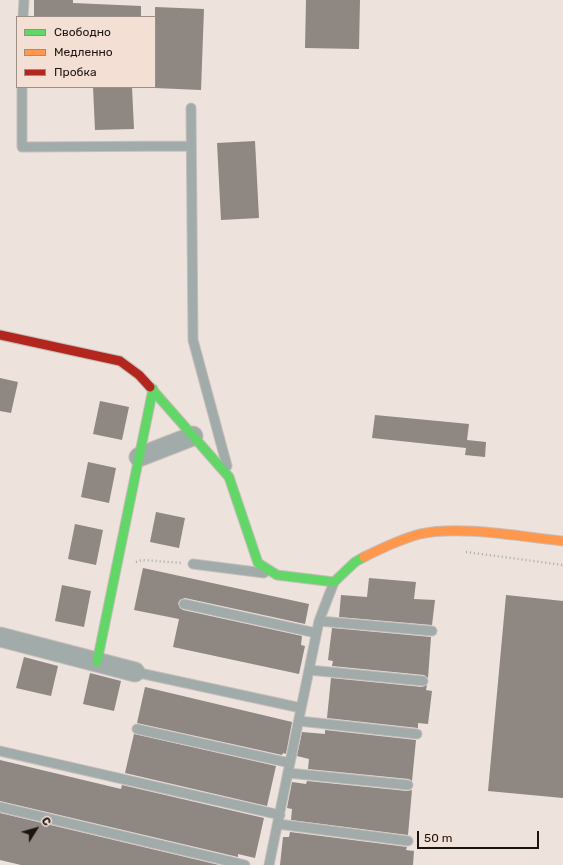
<!DOCTYPE html>
<meta charset="utf-8">
<style>
body{margin:0}
#map{position:relative;width:563px;height:865px;overflow:hidden;background:#ede2dc;font-family:Rubik,sans-serif}
canvas{display:block}
.legend{position:absolute;left:16px;top:16px;width:140px;height:72px;box-sizing:border-box;background:#f4dfd5;border:1px solid #9d8e87;margin:0;padding:5px 7px;list-style:none;font-size:12px;color:#1b1511}
.legend li{display:flex;align-items:center;gap:8px;height:20px}
.legend b{width:20px;border:1px solid #9d8e87}
.north{position:absolute;left:16px;top:809px;width:40px;height:40px;-webkit-text-stroke:3px #f4dfd5;paint-order:stroke;rotate:53deg;font-size:11px;font-weight:700;line-height:16px;text-align:center;color:#1b1511}
.north::after{content:'';display:block;margin:auto;width:14px;height:18px;background:#1b1511;clip-path:polygon(50% 0,100% 100%,50% 72%,0 100%)}
.scale{position:absolute;left:417px;top:831px;width:122px;height:18px;box-sizing:border-box;border:2px solid #1b1511;border-top:0;padding-left:5px;font-size:12px;line-height:14px;white-space:nowrap;color:#1b1511;-webkit-text-stroke:3px #f4dfd5;paint-order:stroke}
</style>
<div id="map">
<canvas width="563" height="865"></canvas>
<ul class="legend">
<li><b style="height:5px;background:#63d668"></b>Свободно</li>
<li><b style="height:5px;background:#ff974d"></b>Медленно</li>
<li><b style="height:5px;background:#b3261e"></b>Пробка</li>
</ul>
<div class="north">С</div>
<div class="scale">50 m</div>
</div>
<script>
const ctx = document.querySelector('canvas').getContext('2d');
ctx.lineJoin = 'round';
function fill(path, color) {
  ctx.fillStyle = color;
  ctx.fill(path, 'evenodd');
}
function stroke(path, color, width, dash) {
  ctx.strokeStyle = color;
  ctx.lineWidth = width;
  ctx.lineCap = dash ? 'butt' : 'round';
  ctx.setLineDash(dash || []);
  ctx.stroke(path);
}
const building = new Path2D(`
 M34,0h39v3l68,3v11h-107z
 M306,0h54l-1,49 -54,-1z
 M155,7l49,2 -3,81 -46,-2z
 M93,87h39l2,42 -39,1z
 M255,141l4,77 -38,2 -4,-77z
 M0,378l18,4 -7,31 -11,-2z
 M100,401l29,6 -7,33 -29,-6z
 M375,415l94,9 -2,16 19,2 -1,15 -20,-2 1,-7 -94,-10z
 M88,462l28,6 -7,35 -28,-6z
 M156,512l29,6 -6,30 -29,-6z
 M75,524l28,6 -7,35 -28,-6z
 M143,568l166,36 -4,20 -120,-26 -5,2 -2,3 2,5 3,2 119,26 -1,9 4,1 -6,28 -126,-27 6,-28 -45,-9z
 M369,578l47,4 -2,17 21,1 -3,25 -93,-8 2,-22 26,2z
 M62,585l29,6 -7,36 -29,-6z
 M506,595l57,6v197l-75,-7z
 M332,628l99,9 -3,41 -4,-3 -92,-9 1,-5 -5,-1z
 M24,657l34,9 -7,30 -35,-8z
 M90,673l31,8 -7,30 -31,-7z
 M331,678l91,9 5,-2 -1,5 6,1 -4,33 -10,-1v5l-91,-10z
 M145,687l147,35 -6,32 -3,-1 -1,2 -145,-32z
 M325,730l91,10 -4,41 -3,-2 -101,-10 1,-10 -12,-3 5,-24 23,2z
 M134,734l142,32 -9,40 -142,-33z
 M0,760l121,29 1,-4 142,33 -9,40 -17,-4v3l-238,-56z
 M307,781l100,10 5,-1 -4,45 -117,-15 1,-11 -5,-1 5,-26 14,2z
 M0,813l219,52h-198l-21,-5z
 M290,832l117,15 -1,3 8,1 -1,14h-133l3,-28h6z`);
const path = new Path2D(`
 M466,552l97,13
 M136,562l6,-2 40,3`);
const lane = new Path2D(`
 M23,17l1,-17
 M22,87v60l169,-1
 M191,108l2,232 34,126
 M193,564l71,9
 M184,604l132,29
 M319,621l113,10
 M309,670l114,11
 M135,672l166,36
 M299,721l118,13
 M137,729l153,34
 M0,751l280,64
 M288,773l120,12
 M0,807l245,58
 M278,824l130,17
 M269,865l50,-244 15,-39`);
const street = new Path2D(`
 M139,457l54,-21
 M0,637l135,35`);
const fast = new Path2D(`
 M150,387l79,90 29,86 19,12 57,7 21,-20 9,-5
 M97,662l56,-273`);
const slow = new Path2D(`
 M364,557c18,-9 37,-18 56,-23 40,-9 102,3 143,7`);
const jam = new Path2D(`
 M0,335l120,26 19,14 11,12`);
fill(building, '#8e8782');
stroke(lane, '#c6beb9', 11);
stroke(street, '#c6beb9', 21);
stroke(fast, '#c6beb9', 11);
stroke(slow, '#c6beb9', 11);
stroke(jam, '#c6beb9', 11);
stroke(path, '#a7aba9', 2.5, [1, 3]);
stroke(lane, '#a1abaa', 9);
stroke(street, '#a1abaa', 19);
stroke(fast, '#63d668', 9);
stroke(slow, '#ff974d', 9);
stroke(jam, '#b3261e', 9);
</script>
